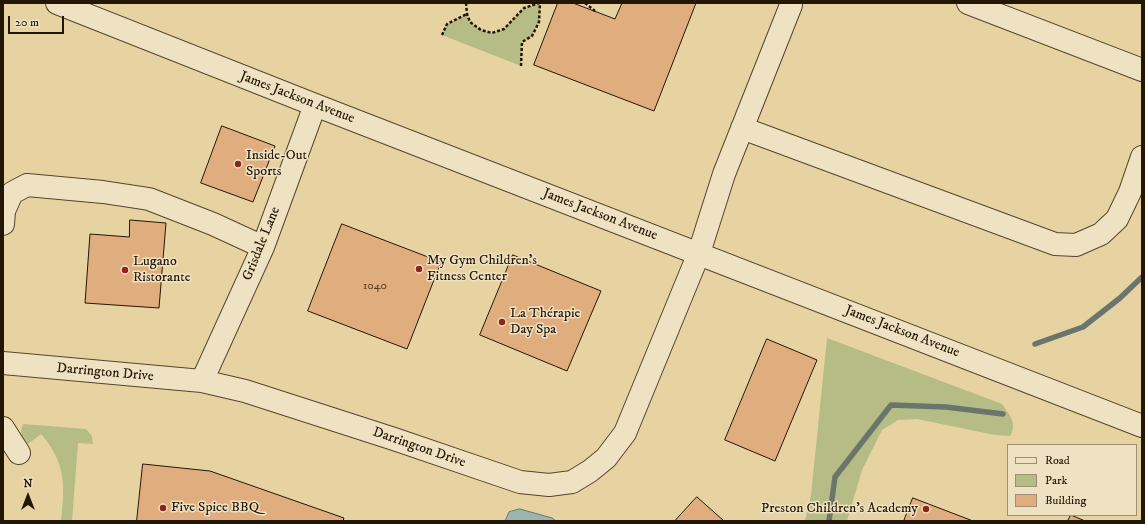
<!DOCTYPE html>
<meta charset="utf-8">
<style>
body{margin:0}
#map{position:relative;width:1145px;height:524px;overflow:hidden;background:#e7d3a2;font-family:"IM FELL DW Pica",serif}
canvas{display:block}
.frame{position:absolute;inset:0;border:4px solid #241605;pointer-events:none}
.legend{position:absolute;left:1007px;top:444px;width:130px;height:72px;box-sizing:border-box;background:#efe2c3;border:1px solid #9e9077;margin:0;padding:5px 7px;list-style:none;font-size:12px;color:#241605}
.legend li{display:flex;align-items:center;gap:8px;height:20px}
.legend b{width:20px;border:1px solid #9e9077}
.north{position:absolute;left:8px;top:476px;width:40px;height:40px;-webkit-text-stroke:3px #efe2c3;paint-order:stroke;rotate:0deg;font-size:11px;font-weight:700;line-height:16px;text-align:center;color:#241605}
.north::after{content:'';display:block;margin:auto;width:14px;height:18px;background:#241605;clip-path:polygon(50% 0,100% 100%,50% 72%,0 100%)}
.scale{position:absolute;left:8px;top:16px;width:56px;height:18px;box-sizing:border-box;border:2px solid #241605;border-top:0;padding-left:5px;font-size:12px;line-height:14px;white-space:nowrap;color:#241605;-webkit-text-stroke:3px #efe2c3;paint-order:stroke}
</style>
<div id="map">
<canvas width="1145" height="524"></canvas>
<div class="frame"></div>
<ul class="legend">
<li><b style="height:5px;background:#efe2c3"></b>Road</li>
<li><b style="height:11px;background:#b5bc85"></b>Park</li>
<li><b style="height:11px;background:#e0ae7e"></b>Building</li>
</ul>
<div class="north">N</div>
<div class="scale">20 m</div>
</div>
<script>
const ctx = document.querySelector('canvas').getContext('2d');
ctx.lineJoin = 'round';
function fill(path, color) {
  ctx.fillStyle = color;
  ctx.fill(path, 'evenodd');
}
function stroke(path, color, width, dash) {
  ctx.strokeStyle = color;
  ctx.lineWidth = width;
  ctx.lineCap = dash ? 'butt' : 'round';
  ctx.setLineDash(dash || []);
  ctx.stroke(path);
}
function drawText(font, color, halo, rows, align = 'center') {
  ctx.font = font + ' "IM FELL DW Pica",serif';
  ctx.lineWidth = 3;
  ctx.setLineDash([]);
  ctx.textBaseline = 'middle';
  ctx.strokeStyle = halo;
  ctx.fillStyle = color;
  for (const [text, x, y, turn = 0] of rows) {
    ctx.save();
    ctx.translate(x, y);
    ctx.rotate((+turn || 0) * Math.PI / 180);
    ctx.textAlign = isNaN(turn) ? turn : align;
    if (halo) ctx.strokeText(text, 0, 0);
    ctx.fillText(text, 0, 0);
    ctx.restore();
  }
}
const green = new Path2D(`
 M540,3l-1,19 -7,14 -10,6 -1,24 -79,-31 5,-11 20,-10 3,8 11,8 11,3 12,-4 20,-21z
 M827,338l175,66c7,10 16,20 8,32l-15,-1 -78,-16 -19,1 -16,10 -20,40 -15,51h-42l6,-26z
 M23,424l63,5 6,7 1,8 -15,-1 -6,78h-11c4,-36 5,-58 -20,-87l-13,10c-6,-8 -9,-10 -5,-20z`);
const water = new Path2D(`
 M520,509l32,9 4,3h-51l4,-9z`);
const stream = new Path2D(`
 M1035,344l48,-17 37,-29 22,-21
 M829,521l6,-44 56,-72 55,2 57,7`);
const building = new Path2D(`
 M558,3h15l42,16 7,-16h74l-42,108 -120,-46z
 M222,126l53,20 -22,56 -52,-19z
 M130,220l36,3 -7,85 -74,-5 5,-69 39,3z
 M342,224l99,38 -34,87 -99,-38z
 M513,255l88,36 -34,80 -87,-36z
 M767,339l50,21 -42,101 -50,-21z
 M143,464l67,7 134,47 -1,3h-206z
 M697,497l27,24h-49z
 M913,498l60,23h-69z
 M1071,515l14,6h-17z`);
const path = new Path2D(`
 M466,3l1,11 3,8 11,8 11,3 12,-4 20,-21 15,-5
 M585,3l10,8
 M442,35l5,-11 20,-10
 M521,66l1,-24 10,-6 7,-14 1,-19`);
const minor = new Path2D(`
 M57,3l258,102 827,321
 M968,3l174,67
 M742,128l313,116 21,1 25,-11 16,-15 13,-27 12,-35
 M3,224l1,-13 8,-18 15,-8 76,7 46,7 64,25 50,23
 M3,363l199,18 43,10 149,48 126,43 29,3 23,-3 18,-11 16,-13 19,-25 74,-180 25,-79 67,-169
 M202,381l61,-134 52,-142
 M3,428l16,25`);
const markers = [
 [238,164,4,"#8f2418"],
 [419,269,4,"#8f2418"],
 [125,270,4,"#8f2418"],
 [502,322,4,"#8f2418"],
 [163,508,4,"#8f2418"],
 [926,509,4,"#8f2418"]
];
const numberNames = [
 ["1040",375,287]
];
const streetNames = [
 ["James Jackson Avenue",297,98,21],
 ["James Jackson Avenue",600,215,21],
 ["Grisdale Lane",262,244,-68],
 ["James Jackson Avenue",902,332,21],
 ["Darrington Drive",105,373,5],
 ["Darrington Drive",419,448,19]
];
const poiNames = [
 ["Inside-Out",246,156],
 ["Sports",246,172],
 ["My Gym Children's",427,261],
 ["Fitness Center",427,277],
 ["Lugano",133,262],
 ["Ristorante",133,278],
 ["La Thérapie",510,314],
 ["Day Spa",510,330],
 ["Five Spice BBQ",171,508],
 ["Preston Children's Academy",918,509,"right"]
];
fill(green, '#b5bc85');
fill(water, '#9bb5b1');
stroke(water, '#6b756c', 1);
stroke(stream, '#6b756c', 5.5);
fill(building, '#e0ae7e');
stroke(building, '#241605', 1);
stroke(minor, '#55452c', 24);
stroke(path, '#241605', 2.5, [3, 2]);
stroke(minor, '#efe2c3', 22);
for (const [x, y, r, color] of markers) {
  const dot = new Path2D();
  dot.arc(x, y, r, 0, 2 * Math.PI);
  ctx.fillStyle = color;
  ctx.fill(dot);
  stroke(dot, '#efe2c3', 1.5);
}
drawText('12px', '#533c23', null, numberNames);
drawText('14px', '#241605', '#efe2c3', streetNames);
drawText('14px', '#241605', '#efe2c3', poiNames, 'left');
</script>
